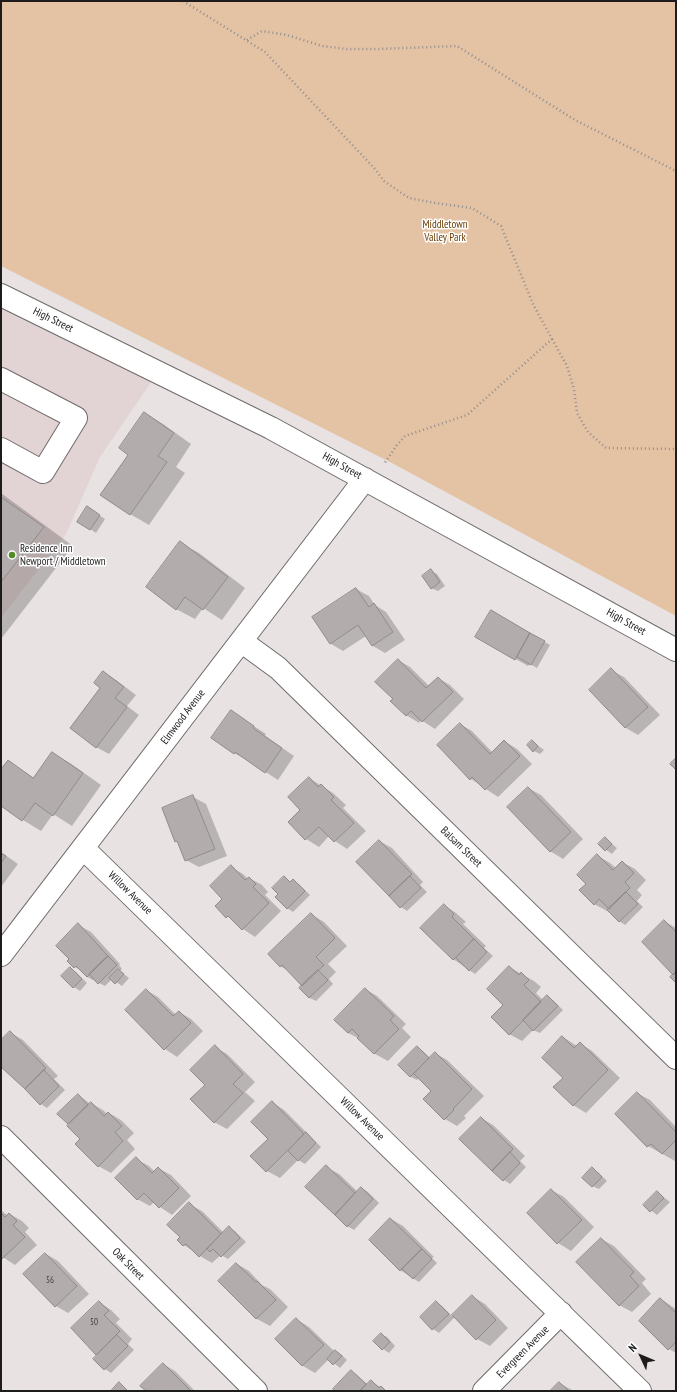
<!DOCTYPE html>
<style>
body{margin:0}
#map{position:relative;width:677px;height:1392px;overflow:hidden;background:#e8e2e2;font-family:"PT Sans Narrow",sans-serif}
canvas{display:block}
.frame{position:absolute;inset:0;border:2px solid #1d1b1b;pointer-events:none}
.north{position:absolute;left:621px;top:1336px;width:40px;height:40px;-webkit-text-stroke:3px #fff;paint-order:stroke;rotate:314deg;font-size:11px;font-weight:700;line-height:16px;text-align:center;color:#1d1b1b}
.north::after{content:'';display:block;margin:auto;width:14px;height:18px;background:#1d1b1b;clip-path:polygon(50% 0,100% 100%,50% 72%,0 100%)}
</style>
<div id="map">
<canvas width="677" height="1392"></canvas>
<div class="frame"></div>
<div class="north">N</div>
</div>
<script>
const ctx = document.querySelector('canvas').getContext('2d');
ctx.lineJoin = 'round';
function fill(path, color) {
  ctx.fillStyle = color;
  ctx.fill(path, 'evenodd');
}
function stroke(path, color, width, dash) {
  ctx.strokeStyle = color;
  ctx.lineWidth = width;
  ctx.lineCap = dash ? 'butt' : 'round';
  ctx.setLineDash(dash || []);
  ctx.stroke(path);
}
function drawText(font, color, halo, rows, align = 'center') {
  ctx.font = font + ' "PT Sans Narrow",sans-serif';
  ctx.lineWidth = 3;
  ctx.setLineDash([]);
  ctx.textBaseline = 'middle';
  ctx.strokeStyle = halo;
  ctx.fillStyle = color;
  for (const [text, x, y, turn = 0] of rows) {
    ctx.save();
    ctx.translate(x, y);
    ctx.rotate((+turn || 0) * Math.PI / 180);
    ctx.textAlign = isNaN(turn) ? turn : align;
    if (halo) ctx.strokeText(text, 0, 0);
    ctx.fillText(text, 0, 0);
    ctx.restore();
  }
}
const built = new Path2D(`
 M1,300l153,78 -54,79 -34,77 -65,84z`);
const green = new Path2D(`
 M1,1h675v615l-286,-154 -389,-196z`);
const shadow = new Path2D(`
 M145,413l18,11 28,20 -15,23 9,6 -36,52 -19,-11v-60z
 M1,493l72,53 -72,93z
 M87,508l18,11 -9,14 -6,-4z
 M180,543l19,10 46,35 -23,32 -19,-12 -8,11 -19,-10z
 M431,571l6,3 8,12 -7,5 -7,-3z
 M356,589l13,7 6,9 11,7 19,28 -20,13 -12,-7 -7,-10 -23,15 -12,-7z
 M491,612l59,33 -13,23 -7,-4 -2,2 -51,-29z
 M398,660l12,7 19,19 9,-8 12,7 14,14 -29,30 -14,-9 -2,3 -13,-8 -12,-15z
 M611,670l13,7 36,38 -22,20 -12,-7 -36,-38z
 M104,673l12,7 20,15 -9,11 12,9 -30,39 -13,-7z
 M231,711l35,23 -1,2 29,20 -16,24 -31,-20 -13,-7 -22,-15z
 M460,724l12,7 21,22 11,-12 13,8 15,15 -34,33 -27,-18 -33,-34z
 M532,741l12,9 -4,4 -6,-3z
 M52,753l18,10 31,22 -29,41 -19,-12 -12,17 -18,-11 -22,-15v-34l7,-10 26,17z
 M309,778l24,15 13,12 -3,3 23,23 -19,18 -12,-8 -6,-5 -10,11 -13,-8 -16,-17 12,-12z
 M528,788l13,7 42,44 -20,20 -13,-8z
 M193,797l13,7 21,52 -28,11 -13,-7 -7,-18 -3,-1z
 M605,838l12,10 -5,6 -6,-4z
 M379,841l13,7 31,34 -3,3 7,7 -20,19 -6,-4 -44,-45z
 M1,852l17,12 -17,23z
 M598,856l12,7 6,5 6,-6 13,7 11,11 -9,10 5,5 -5,6 6,6 -18,18 -6,-4 -11,-11 -1,1 -13,-7 -7,-20z
 M231,867l12,7 5,5 1,-1 13,7 6,7 -3,3 16,16 -26,26 -12,-8 -27,-23 7,-7z
 M284,877l7,5 2,-1 6,3 11,11 -17,17 -6,-4 -8,-14z
 M444,905l12,8 10,9 -3,2 23,22 -2,2 9,8 -18,18 -22,-15z
 M311,914l13,8 23,24 -19,18 8,8 -7,7 4,5 -17,17 -6,-3 -9,-10 2,-2 -14,-15 -9,-5z
 M664,921l12,7v54l-1,-8z
 M78,925l13,7 29,32 -1,1 3,4 -2,2 9,7 -7,8 -10,-7 -7,7 -18,-9 -4,-5 -8,-5 -5,-8z
 M509,967l25,14 7,6 -5,6 7,7 4,-3 6,3 10,10 -23,23 -7,-3 -11,11 -13,-7 -5,-29z
 M70,968l6,4 11,11 -7,8 -6,-4z
 M365,989l12,7 29,28 -4,4 9,9 -23,24 -13,-7 -15,-15 -12,-6 -13,-13z
 M146,990l12,7 18,18 3,-3 12,7 12,12 -26,26 -12,-8 -39,-39z
 M11,1033l12,7 35,36 -4,3 11,11 -18,18 -6,-4 -40,-39v-23z
 M563,1037l14,9 3,-3 12,8 28,27 -34,35 -13,-8 -9,-27z
 M215,1047l12,7 28,28 -10,10 10,9 -28,28 -13,-7 -8,-37z
 M417,1047l6,4 7,7 5,-5 12,7 37,36 -20,20 2,2 -9,8 -12,-7 -12,-28 -14,-13 -2,2 -6,-3 -12,-12z
 M637,1093l13,7 26,27v33l-1,1 -27,-15 -32,-32z
 M78,1095l6,4 6,5 1,-1 12,7 4,4 2,-1 12,7 13,13 -7,7 8,9 -24,24 -13,-7 -17,-27 -12,-15 -10,-10z
 M272,1102l12,8 37,37 -16,17 -7,-4 -18,18 -13,-7z
 M481,1118l12,7 32,31 -5,5 6,6 -16,17 -6,-4 -43,-41z
 M136,1159l13,7 6,6 3,-4 13,7 20,21 -19,19 -12,-8 -6,-5 -4,4 -13,-7z
 M326,1167l13,7 19,18 4,-4 6,4 11,11 -25,27 -7,-4 -40,-39z
 M592,1169l6,3 9,9 -8,8 -7,-3z
 M551,1190l13,7 30,30 -23,24 -13,-8 -30,-30z
 M657,1192l13,10 -13,13 -13,-10z
 M189,1204l13,7 22,22 5,-5 6,3 11,11 -18,17 -7,-4 -9,8 -12,-7 -16,-11 -3,-8z
 M1,1210l7,6 2,-2 12,7 7,7 -4,4 12,13 -22,20 -14,-9z
 M391,1219l12,7 31,31 -2,1 5,5 -18,19 -19,-12z
 M601,1239l13,7 32,33 -4,4 9,11 -19,18 -13,-7z
 M46,1254l12,7 31,33 -21,19 -12,-7z
 M237,1264l12,7 13,14 8,4 18,18 -18,19 -13,-7 -37,-38z
 M472,1296l13,8 23,24 -18,18 -13,-7 -22,-22 -16,16 -6,-4 -12,-12 15,-15 6,4 10,10z
 M661,1299l15,10v44l-7,-4z
 M99,1302l12,8 9,9 -4,4 16,16 -4,5 6,6 -23,23 -6,-4 -8,-15z
 M296,1319l13,8 26,25 1,-1 6,4 5,5 -7,8 -11,-9 -14,14 -12,-7 -27,-27z
 M381,1334l6,3 8,9 -6,7 -6,-4z
 M163,1364l12,7 20,20h-48z
 M351,1371l6,4 10,9 4,-3 16,10h-51z
 M559,1383l13,7 1,1h-21z`);
const building = new Path2D(`
 M144,412l30,21 -16,23 9,6 -37,53 -30,-20 28,-40 -9,-7z
 M1,497l43,30 -43,55z
 M87,506l13,9 -10,15 -13,-8z
 M180,541l48,36 -25,33 -18,-13 -9,13 -30,-23z
 M431,569l9,13 -9,7 -9,-13z
 M356,588l13,19 5,-4 19,29 -21,14 -14,-21 -28,19 -18,-27z
 M491,610l39,23 -15,27 -40,-23z
 M530,633l15,8 -14,24 -14,-8z
 M398,659l28,29 12,-11 15,15 -31,30 -11,-11 -5,5 -16,-15 3,-2 -18,-17z
 M611,668l37,39 -23,21 -36,-38z
 M103,671l21,16 -9,11 12,9 -31,41 -26,-20 30,-40 -6,-5z
 M231,710l23,16 -1,2 29,20 -17,25 -30,-21 -1,2 -23,-16z
 M460,723l30,31 14,-14 16,16 -35,34 -13,-13 -2,3 -33,-35z
 M532,740l6,6 -5,6 -6,-7z
 M52,752l31,21 -30,43 -18,-13 -13,18 -21,-15v-37l7,-9 25,18z
 M676,758v12l-6,-6z
 M309,777l9,10 3,-3 13,13 -3,3 23,23 -20,19 -15,-15 -14,13 -17,-18 12,-12 -12,-13z
 M528,787l43,45 -21,20 -43,-45z
 M193,795l22,54 -30,12 -8,-20 -2,1 -13,-34z
 M605,837l7,7 -7,7 -7,-7z
 M379,840l33,34 -23,22 -33,-34z
 M1,853l5,3 -5,7z
 M597,854l16,16 9,-9 12,12 -9,9 5,6 -21,21 -10,-10 -5,6 -15,-15 7,-6 -9,-9z
 M231,865l14,15 4,-3 7,7 -3,3 16,16 -27,27 -14,-14 -2,2 -11,-12 7,-7 -12,-13z
 M284,876l6,6 3,-3 12,12 -18,18 -12,-12 3,-3 -6,-6z
 M410,876l11,12 -21,20 -11,-12z
 M626,892l12,12 -19,18 -12,-12z
 M444,904l10,10 -2,3 22,22 -21,21 -33,-32z
 M311,913l24,25 -19,19 8,8 -22,21 -20,-21 -2,2 -12,-13z
 M664,920l12,12v40l-3,3 -31,-33z
 M78,923l30,33 -21,21 -11,-11 -2,2 -7,-7 2,-2 -13,-13z
 M474,939l13,13 -18,19 -13,-13z
 M108,956l9,9 -19,19 -9,-10z
 M509,966l10,9 2,-3 8,8 -5,5 17,17 -32,33 -18,-18 12,-12 -16,-16z
 M70,967l12,12 -9,9 -12,-12z
 M118,969l6,5 -9,10 -6,-6z
 M318,970l10,10 -19,18 -10,-10z
 M676,972v11l-6,-6z
 M365,988l29,28 -4,4 9,9 -25,25 -17,-16 2,-2 -7,-7 -4,4 -14,-13z
 M146,989l27,27 6,-5 12,12 -27,27 -39,-40z
 M547,995l11,11 -25,25 -10,-11z
 M10,1031l36,37 -21,21 -24,-22v-27z
 M562,1036l12,12 6,-6 28,28 -35,36 -20,-19 10,-9 -21,-20z
 M215,1045l28,29 -10,10 10,9 -29,30 -24,-24 15,-14 -15,-15z
 M417,1046l12,12 -19,19 -12,-12z
 M435,1052l37,37 -19,20 1,1 -10,10 -21,-21 8,-8 -17,-17z
 M44,1070l15,16 -19,19 -15,-16z
 M637,1092l39,40v8l-14,14 -11,-10 -4,3 -32,-33z
 M78,1094l10,11 -20,19 -11,-10z
 M272,1101l32,33 -38,38 -16,-16 18,-17 -17,-17z
 M91,1102l13,14 4,-4 14,14 -7,6 8,9 -25,26 -23,-23 5,-5 -13,-13z
 M481,1117l32,32 -21,22 -33,-32z
 M306,1132l10,11 -18,18 -10,-10z
 M510,1152l10,11 -17,18 -11,-10z
 M136,1157l16,16 6,-6 21,21 -20,20 -15,-15 -7,7 -22,-22z
 M326,1165l29,28 -20,22 -30,-28z
 M592,1167l10,10 -10,10 -10,-9z
 M361,1187l12,12 -26,28 -12,-12z
 M551,1189l31,31 -25,24 -30,-31z
 M657,1191l7,7 -14,14 -7,-7z
 M189,1202l32,32 -22,23 -13,-13 -3,2 -6,-6 3,-3 -13,-12z
 M1,1213l4,4 4,-4 8,8 -4,4 12,12 -23,22 -1,-1z
 M390,1218l32,31 -22,22 -31,-31z
 M229,1226l11,12 -19,19 -8,-8 -3,3 -3,-3z
 M601,1238l33,34 -4,4 9,10 -20,20 -43,-44z
 M422,1249l10,10 -19,20 -11,-10z
 M45,1253l32,33 -22,21 -32,-33z
 M236,1263l20,19 1,-1 19,19 -20,19 -38,-38z
 M472,1295l24,25 -20,20 -24,-25z
 M660,1298l16,15v29l-8,8 -29,-29z
 M99,1301l10,10 -5,4 16,16 -24,24 -25,-27z
 M436,1301l13,13 -17,16 -12,-13z
 M296,1318l28,27 -22,21 -27,-27z
 M381,1333l9,9 -8,8 -9,-9z
 M117,1335l11,11 -24,24 -11,-11z
 M335,1350l7,6 -9,9 -6,-6z
 M163,1363l28,28h-45l-6,-5z
 M351,1370l15,14 -6,7h-25l-2,-2z
 M371,1380l8,8 2,-2 5,5h-26z
 M119,1382l9,9h-17z
 M559,1382l10,9h-19z`);
const path = new Path2D(`
 M183,1l82,51 110,117 9,12 25,17 26,5 37,5 29,18 32,78 19,35 -85,76 -62,21 -8,9 -13,19
 M247,40l15,-9 25,4 35,11 25,3h32l78,-3 118,74 101,51
 M552,339l15,27 7,23 3,24 11,19 18,16 70,1`);
const minor = new Path2D(`
 M1,295l270,133 405,222
 M1,379l75,39 -33,54 -42,-23
 M241,641l37,27 398,390
 M83,848l557,543
 M1,955l364,-476
 M1,1137l255,254
 M484,1391l77,-78`);
const markers = [
 [12,555,4,"#548c27"]
];
const numberNames = [
 ["56",50,1280],
 ["50",94,1322]
];
const parkNames = [
 ["Middletown",445,225],
 ["Valley Park",445,238]
];
const streetNames = [
 ["High Street",53,320,26],
 ["High Street",342,466,29],
 ["High Street",626,622,29],
 ["Elmwood Avenue",183,717,-53],
 ["Balsam Street",461,847,44],
 ["Willow Avenue",130,893,44],
 ["Willow Avenue",362,1119,44],
 ["Oak Street",128,1264,45],
 ["Evergreen Avenue",523,1352,-45]
];
const poiNames = [
 ["Residence Inn",20,549],
 ["Newport / Middletown",20,562]
];
fill(built, '#e2d3d4');
fill(green, '#e4c2a4');
fill(shadow, '#0003');
fill(building, '#b2adac');
stroke(building, '#908b8a', 1);
stroke(minor, '#706b6b', 24);
stroke(path, '#928e8e', 2.5, [1, 3]);
stroke(minor, '#fff', 22);
for (const [x, y, r, color] of markers) {
  const dot = new Path2D();
  dot.arc(x, y, r, 0, 2 * Math.PI);
  ctx.fillStyle = color;
  ctx.fill(dot);
  stroke(dot, '#fff', 1.5);
}
drawText('9px', '#42403f', null, numberNames);
drawText('11px', '#6a3b01', '#fff', parkNames);
drawText('11px', '#1d1b1b', '#fff', streetNames);
drawText('11px', '#1d1b1b', '#fff', poiNames, 'left');
</script>
